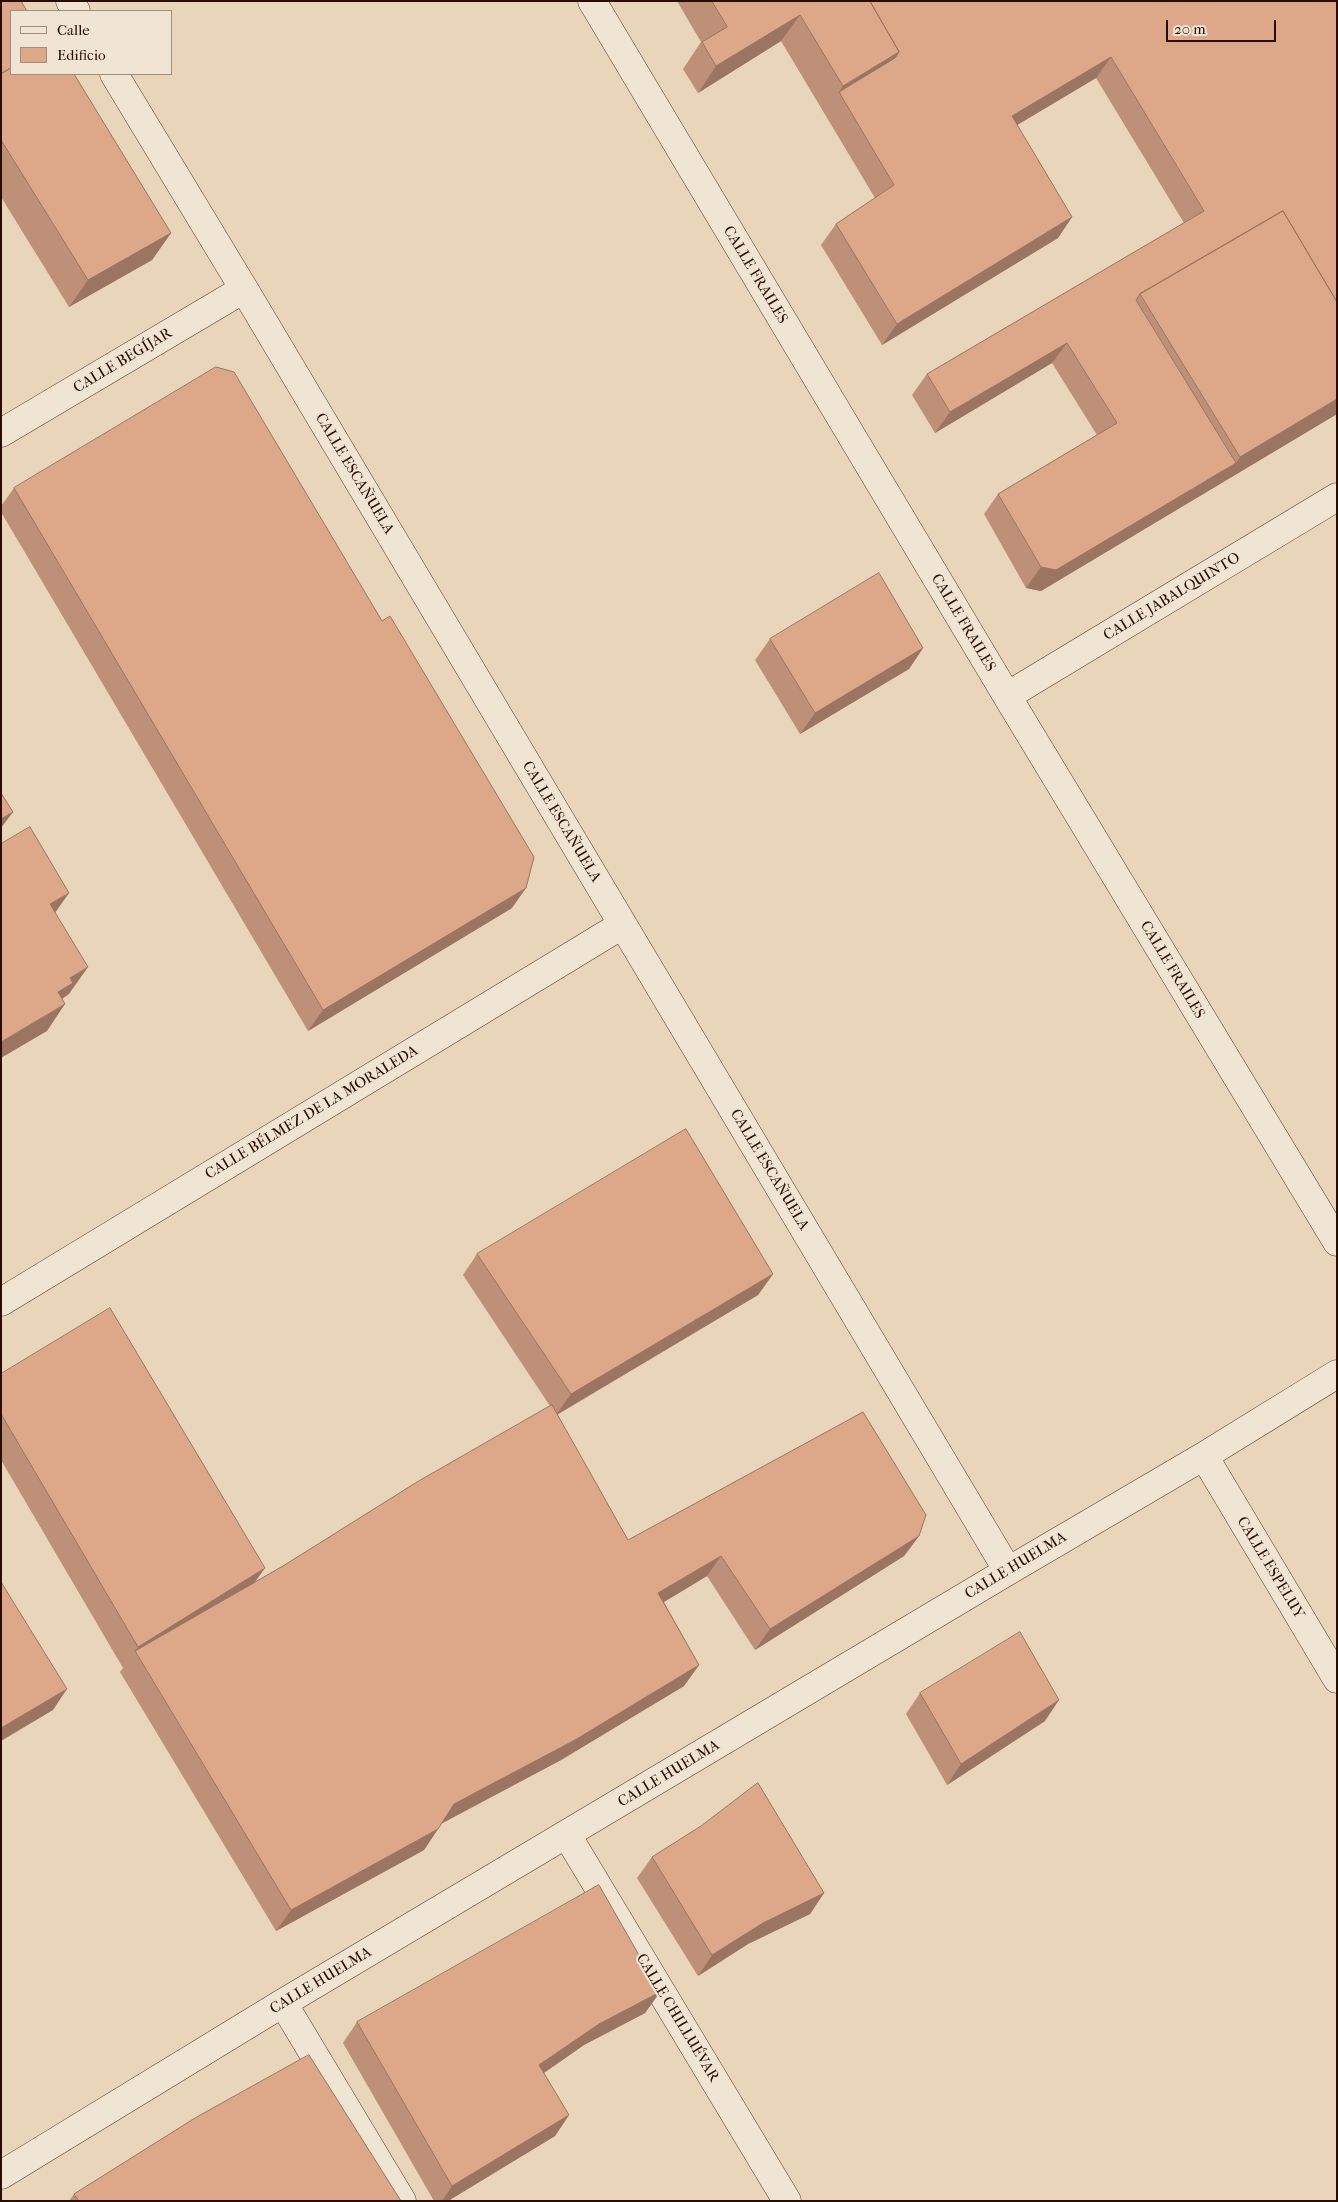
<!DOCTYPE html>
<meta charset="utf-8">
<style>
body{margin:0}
#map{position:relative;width:1338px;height:2202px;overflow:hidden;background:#e8d5ba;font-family:"IM FELL French Canon",serif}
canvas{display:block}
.frame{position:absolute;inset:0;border:2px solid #2a0c01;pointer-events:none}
.legend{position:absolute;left:10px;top:10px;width:162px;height:65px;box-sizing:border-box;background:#f0e4d2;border:1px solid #a18e7e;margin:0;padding:6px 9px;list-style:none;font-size:15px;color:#2a0c01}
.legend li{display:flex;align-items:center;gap:10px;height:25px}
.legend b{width:25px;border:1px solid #a18e7e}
.scale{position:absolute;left:1166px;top:20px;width:110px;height:22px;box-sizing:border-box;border:2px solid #2a0c01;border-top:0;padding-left:6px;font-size:15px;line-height:18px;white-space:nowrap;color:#2a0c01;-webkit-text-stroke:4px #f0e4d2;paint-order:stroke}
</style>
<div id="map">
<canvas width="1338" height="2202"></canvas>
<div class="frame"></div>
<ul class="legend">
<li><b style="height:6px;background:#f0e4d2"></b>Calle</li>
<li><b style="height:14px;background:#dda78a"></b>Edificio</li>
</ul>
<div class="scale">20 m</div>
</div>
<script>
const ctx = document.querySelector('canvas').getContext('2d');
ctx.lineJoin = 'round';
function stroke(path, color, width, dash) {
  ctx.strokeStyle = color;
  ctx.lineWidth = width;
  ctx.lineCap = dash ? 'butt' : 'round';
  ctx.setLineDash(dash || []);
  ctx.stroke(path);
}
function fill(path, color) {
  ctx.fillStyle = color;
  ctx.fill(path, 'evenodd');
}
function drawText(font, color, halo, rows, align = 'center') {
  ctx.font = font + ' "IM FELL French Canon",serif';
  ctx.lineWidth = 4.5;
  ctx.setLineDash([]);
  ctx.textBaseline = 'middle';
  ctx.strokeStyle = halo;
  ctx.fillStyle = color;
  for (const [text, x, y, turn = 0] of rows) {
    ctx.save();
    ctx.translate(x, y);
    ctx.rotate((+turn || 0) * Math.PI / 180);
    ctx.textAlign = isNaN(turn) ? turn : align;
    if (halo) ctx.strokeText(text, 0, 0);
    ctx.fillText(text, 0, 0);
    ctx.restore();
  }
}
const street = new Path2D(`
 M70,1l6,10
 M592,1l415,695 330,546
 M114,74l130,215 764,1282
 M1,433l243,-144
 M1007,696l330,-199
 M1,1302l621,-377
 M1204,1456l133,223
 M567,1835l220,366
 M283,2003l119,198
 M1,2175l282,-172 725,-432 196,-115 133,-82`);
const wall = new Path2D(`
 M1,1l170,232 -19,27 -83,47 -68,-110z
 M677,1h660v413l-296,177 -15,-3 -42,-74 14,-20 99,-59 -45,-72 -117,70 -23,-38 15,-21 257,-151 -88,-145 -79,47 55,92 -14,21 -176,107 -61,-100 15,-21 39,-26 -94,-157 -83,52 -15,-24 18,-27z
 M14,488l498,420 -204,123 -307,-519v-6z
 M770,639l153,9 -14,21 -109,65 -45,-74z
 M477,1254l296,20 -15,21 -201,120 71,125 291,-4 -15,20 -149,94 -48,-74 -43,26 35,63 -15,21 -123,74 -119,63 -18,27 -148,81 -156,-259 3,-4 -122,-208v-86l254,209 28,-17 267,-160 -87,-131z
 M920,1693l125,28 -98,64 -41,-71z
 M652,1857l172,36 -14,21 -62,30 -50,32 -61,-98z
 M660,1992l-15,21 -61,32 -40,28 25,42 -14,21 -107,65h-14l-91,-158 14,-21z
 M74,2194l327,7h-332z`);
const shadedWall = new Path2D(`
 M800,15l-19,26 -83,52 18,-27z
 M899,52l-18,27 -42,13 -14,21 18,-27z
 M1111,57l-15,21 -99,59 15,-21z
 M1072,217l-14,21 -176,107 15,-21z
 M171,233l-19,27 -83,47 19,-27z
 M1067,343l-15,20 -117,70 15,-21z
 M1337,399v15l-296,177 -15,-3 15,-21 195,-104 4,-6z
 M923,648l-14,21 -109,65 15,-21z
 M13,812l-12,16v-9z
 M526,888l-14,20 -204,123 15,-21z
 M69,893l-19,27v-16z
 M88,967l-19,27 -7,5 -4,-7 12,-14z
 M65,1004l-18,27 -46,27v-16z
 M773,1274l-15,21 -202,120 15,-21z
 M919,1536l-15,20 -149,94 15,-21z
 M721,1556l-14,20 -63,38 14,-21z
 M265,1568l-15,21 -115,62 3,-4z
 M699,1665l-15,21 -123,74 -122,65 15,-21z
 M67,1689l-14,21 -52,31v-13z
 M1059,1700l-14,21 -98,64 14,-21z
 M438,1829l-14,21 -148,81 15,-21z
 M824,1893l-14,21 -62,30 -50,32 14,-21 51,-32z
 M660,1992l-15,21 -61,32 -59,41 14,-21 60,-41z
 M569,2115l-14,21 -107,65h-6l10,-15z`);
const building = new Path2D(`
 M1,1h20l6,10h-16v57l-10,6z
 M712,1h158l29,51 -56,34 -43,-71 -84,51 -14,-24 25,-15z
 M870,1h467v301l-54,-91 -143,83 -4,6 100,163 -180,107 -15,-3 -43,-73 119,-71 -50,-80 -117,69 -23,-38 277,-163 -93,-154 -99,59 60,101 -175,107 -61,-100 58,-39 -55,-93 56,-34 4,-6z
 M11,68v6h63l97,159 -83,47 -87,-140v-66z
 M1283,211l54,91v97l-97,58 -100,-163z
 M216,367l18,5 148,249 8,-5 144,241 -8,31 -203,122 -309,-522z
 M879,573l44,75 -108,65 -45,-74z
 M1,793l12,19 -12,7z
 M30,827l39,66 -19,11 38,63 -18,11 3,5 -15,9 7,12 -64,38v-198z
 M686,1129l87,145 -202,120 -94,-140z
 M110,1308l155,260 -127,79 -137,-233v-40z
 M552,1405l76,135 235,-128 63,103 -7,21 -149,93 -49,-73 -63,37 41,72 -124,75 -121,64 -16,25 -147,81 -156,-259 148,-85 134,-84z
 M1,1582l66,107 -66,39z
 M1020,1632l39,68 -98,64 -41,-71z
 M758,1783l66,110 -61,30 -51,32 -60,-98 49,-31z
 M599,1885l61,107 -61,32 -60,41 30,50 -117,71 -95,-164z
 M309,2055l92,146h-322l-5,-7 121,-76z`);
const streetNames = [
 ["CALLE FRAILES",755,275,59],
 ["CALLE BEGÍJAR",123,361,-31],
 ["CALLE ESCAÑUELA",354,474,59],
 ["CALLE JABALQUINTO",1172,597,-31],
 ["CALLE FRAILES",963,623,59],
 ["CALLE ESCAÑUELA",561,822,59],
 ["CALLE FRAILES",1172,970,59],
 ["CALLE BÉLMEZ DE LA MORALEDA",312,1113,-31],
 ["CALLE ESCAÑUELA",769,1170,59],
 ["CALLE HUELMA",1016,1566,-31],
 ["CALLE ESPELUY",1270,1568,59],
 ["CALLE HUELMA",669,1774,-31],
 ["CALLE HUELMA",321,1981,-31],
 ["CALLE CHILLUÉVAR",677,2018,59]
];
stroke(street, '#5a3e2f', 29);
stroke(street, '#f0e4d2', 28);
fill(wall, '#be9077');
fill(shadedWall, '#9b7561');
fill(building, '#dda78a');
stroke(building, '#9b7561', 1);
drawText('15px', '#2a0c01', '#f0e4d2', streetNames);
</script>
